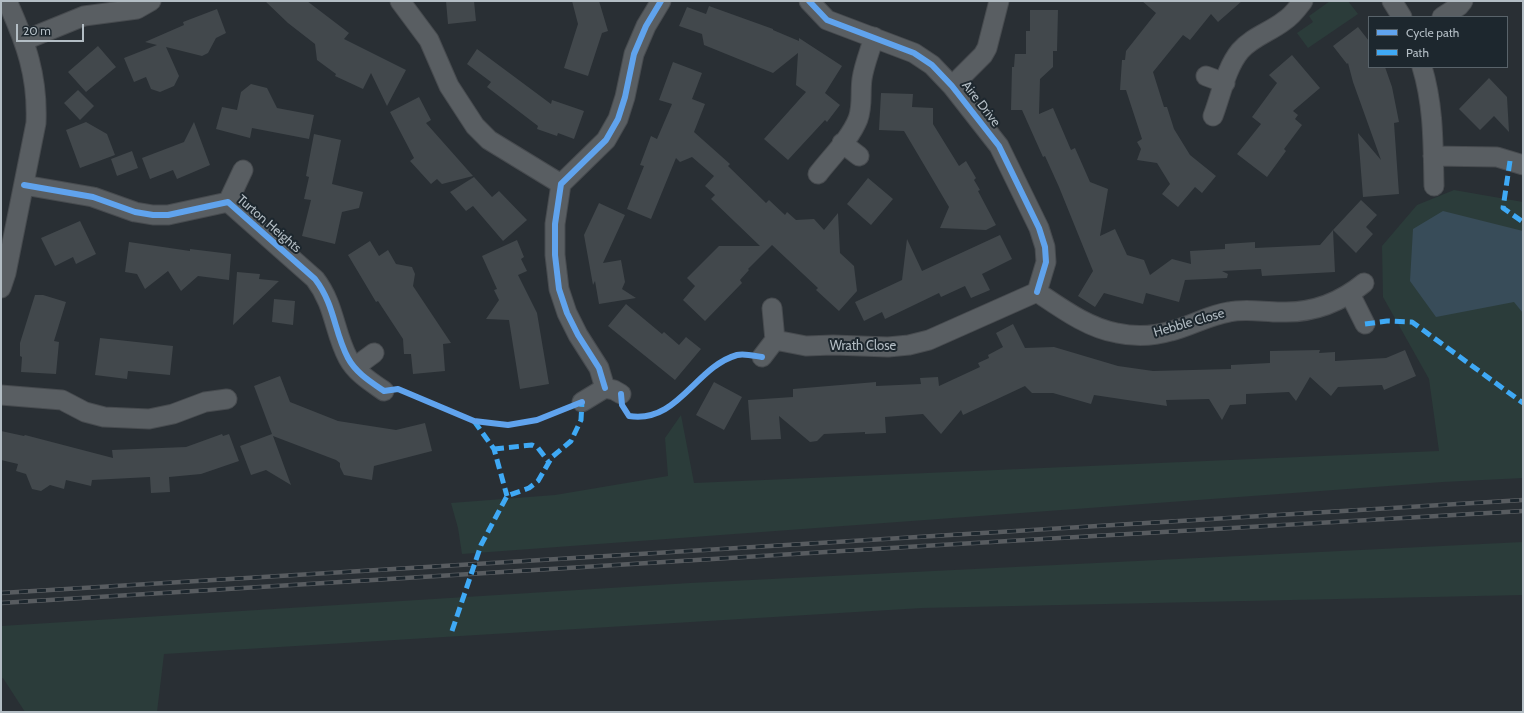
<!DOCTYPE html>
<style>
body{margin:0}
#map{position:relative;width:1524px;height:713px;overflow:hidden;background:#292f34;font-family:Cabin,sans-serif}
canvas{display:block}
.frame{position:absolute;inset:0;border:2px solid #b3bdc4;pointer-events:none}
.legend{position:absolute;left:1368px;top:16px;width:140px;height:52px;box-sizing:border-box;background:#1d272e;border:1px solid #59636a;margin:0;padding:5px 7px;list-style:none;font-size:12px;color:#b3bdc4}
.legend li{display:flex;align-items:center;gap:8px;height:20px}
.legend b{width:20px;border:1px solid #59636a}
.scale{position:absolute;left:16px;top:24px;width:68px;height:18px;box-sizing:border-box;border:2px solid #b3bdc4;border-top:0;padding-left:5px;font-size:12px;line-height:14px;white-space:nowrap;color:#b3bdc4;-webkit-text-stroke:3px #1d272e;paint-order:stroke}
</style>
<div id="map">
<canvas width="1524" height="713"></canvas>
<div class="frame"></div>
<ul class="legend">
<li><b style="height:5px;background:#60a3ed"></b>Cycle path</li>
<li><b style="height:5px;background:#3fa9f5"></b>Path</li>
</ul>
<div class="scale">20 m</div>
</div>
<script>
const ctx = document.querySelector('canvas').getContext('2d');
ctx.lineJoin = 'round';
function fill(path, color) {
  ctx.fillStyle = color;
  ctx.fill(path, 'evenodd');
}
function stroke(path, color, width, dash) {
  ctx.strokeStyle = color;
  ctx.lineWidth = width;
  ctx.lineCap = dash ? 'butt' : 'round';
  ctx.setLineDash(dash || []);
  ctx.stroke(path);
}
function drawText(font, color, halo, rows, align = 'center') {
  ctx.font = font + ' Cabin,sans-serif';
  ctx.lineWidth = 4;
  ctx.setLineDash([]);
  ctx.textBaseline = 'middle';
  ctx.strokeStyle = halo;
  ctx.fillStyle = color;
  for (const [text, x, y, turn = 0] of rows) {
    ctx.save();
    ctx.translate(x, y);
    ctx.rotate((+turn || 0) * Math.PI / 180);
    ctx.textAlign = isNaN(turn) ? turn : align;
    if (halo) ctx.strokeText(text, 0, 0);
    ctx.fillText(text, 0, 0);
    ctx.restore();
  }
}
const green = new Path2D(`
 M1330,1h18l10,13 -50,34 -11,-15 16,-11 -4,-6z
 M1454,190l69,12v276l-80,4 -981,72 -4,-26 -7,-25 104,-8 113,-19 -3,-38 16,-23 13,68 745,-32 -10,-72 -46,-82 -1,-51 35,-41z
 M1523,542v53l-601,13 -758,46 -7,58h-132l-22,-34 -2,1v-53l689,-43z`);
const water = new Path2D(`
 M1443,211l80,20v82l-9,-11 -78,15 -26,-36 3,-52z`);
const building = new Path2D(`
 M265,1h42l42,32 -5,6 62,31 -19,36 -16,-33 -8,16 -28,-13 1,-2 -19,-14 -2,-16 -27,-21z
 M446,1h28l2,20 -28,3z
 M572,1h27l9,30 -6,2 -14,43 -24,-8 14,-44z
 M1142,1h100l-24,21 -7,-8 -21,26 -7,-5 -30,37 11,35h3l7,22 16,26 26,21 -14,17 -7,-6 -17,20 -16,-13 8,-10 -13,-21 -20,-3 4,-11 -4,-7 5,-3 -16,-49h-6l2,-30h3l1,-9 30,-38z
 M709,6l64,23v1l26,11v-3l43,28 -17,27 15,12 -13,17 -2,-2 -37,40 -24,-21 42,-47 -10,-7 2,-32 -25,20 -69,-28 -2,-11 -23,-8 8,-19 19,7z
 M217,9l9,24 -10,5 -8,15 -6,3 -36,-9 13,29 -5,10 -14,6 -9,-3 -5,-12 -12,5 -10,-24 33,-13 -12,-3 39,-17 -1,-3z
 M1030,10h28l-1,41h-4v16l-13,12 -1,35 14,-6 18,42 4,-2 15,34 18,7 -8,47 15,-7 12,26 17,5 6,15 22,-16 19,5 -1,-13 35,-2v-5l30,-2v6l65,-3 13,-15 2,42 -73,4 -1,-7 -39,2 6,3 -1,4 -42,2 -6,22 -33,-9 -3,11 -39,-11 -9,14 -17,-11 15,-25 -34,-84 -14,-31 -2,1 -21,-47h-11l1,-43h2l1,-13h11v-23h4z
 M1358,27l11,14v26h16l7,20 7,35 -5,1 5,71 -36,3 -5,-64 23,27 -28,-78 -5,-19 -1,1 -14,-18z
 M98,46l18,21 -30,25 -18,-20z
 M477,49l74,55 1,-4 32,11 -10,28 -16,-6 -1,3 -20,-7 1,-3 -51,-39 4,-5 -24,-18z
 M1292,55l28,33 -27,23 5,4 -3,4 7,6 -18,24 2,2 -19,26 -30,-23 24,-30 -9,-7 25,-34 -8,-8z
 M673,62l29,11 -10,26 13,5 -11,28 36,32 -2,2 38,37 3,-3 16,15 2,-3 9,8 18,-1 10,11 14,-17 2,40 14,13 3,25 -18,20 -23,-21 2,-2 -46,-43 -24,24 1,1 -9,10 2,3 -37,38 -22,-21 12,-14 -8,-8 32,-32h41l-49,-47 4,-4 -10,-9 9,-10 -22,-19 -12,5 -4,-4 -25,61 -24,-10 17,-43 -4,-1 11,-29 6,3 15,-35 -13,-4z
 M1489,78l18,19 2,35 -15,-16 -14,14 -21,-21z
 M251,84l16,4 10,20 37,7 -5,24 -57,-11 -2,10 -34,-9 6,-22 15,3 4,-18z
 M78,90l16,16 -14,14 -16,-17z
 M881,93l32,1 -1,13 21,1v16l26,42 7,-5 10,17 -2,2 6,10 -2,1 18,34 -10,5 -46,-2 9,-21 -45,-76 -25,-1z
 M419,97l12,23 -5,3 47,53 -31,8 -5,-5 -6,5 -21,-23 4,-3 -24,-46z
 M86,122l21,12 8,21 -35,13 -14,-38z
 M194,122l16,43 -33,14 -4,-9 -23,9 -8,-21 42,-16z
 M314,134l27,6 -9,44 31,8 -4,16 -17,4 -7,32 -33,-8 9,-36 -7,-1 5,-22 -3,-1z
 M132,151l6,17 -21,8 -6,-17z
 M474,177l18,20 7,-6 28,29 -24,21 -30,-35 -7,5 -16,-19z
 M868,178l25,21 -22,26 -24,-21z
 M1361,200l16,15 -11,12 7,7 -17,19 -23,-23z
 M599,203l26,12 -22,48 18,-3 4,22 -3,7 14,9 -37,6 -4,-23 -2,4 -9,-50z
 M80,221l16,33 -20,10 -3,-7 -18,9 -14,-28z
 M1000,235l12,24 -30,15 8,16 -19,8 -6,-12 -24,11 -2,-4 -54,26 -3,-7 -18,9 -9,-19 47,-22 5,-41 15,32z
 M517,240l7,17 -3,2 6,12 -9,4 19,38 12,71 -29,5 -11,-69 -23,-1 13,-19 -5,-10 3,-1 -15,-33z
 M370,241l9,15 9,-6 8,14 16,3 3,7 -2,12 38,57 -8,1 2,27 -32,3 -2,-20h-7l-1,-15 -25,-38 -2,1 -28,-47z
 M129,242l61,9v-2l41,5 -2,26 -31,-4 -17,15 -13,-20 -23,18 -8,-15 -12,-2z
 M237,272l23,2 -1,5 20,2 -46,44z
 M35,295h8l23,7 -12,39 5,1 -3,32 -35,-2 1,-15 -2,-1v-13z
 M274,299l21,2 -2,24 -21,-3z
 M626,304l36,30 2,-2 15,13 7,-8 15,12 -26,31 -67,-54z
 M1013,324l12,24 29,-1 64,19 35,5 78,-2v-4l39,-2v-12l50,-1 -1,3 16,-1v9l51,-3 19,-8 11,26 -32,14 -2,-5 -44,2 -7,9 -21,-19 -14,24 -7,-9 -43,2v10l-16,1 -8,15 -13,-21 -43,1 1,6 -73,-11 -3,9 -38,-11h-21l-7,-7 -62,29 -2,-5 -20,24 -18,-20 -38,3 1,16 -21,1v-2l-41,2 -7,7 -7,1 -31,-26 2,23 -30,1 -3,-40 45,-3v-8l83,-7v4l45,-2 -1,-6 18,-1 1,9 41,-19 -2,-4 11,-5 -1,-3 15,-8 -7,-14z
 M100,338l73,8 -3,29 -42,-4 -1,8 -32,-4z
 M280,376l10,26 48,19 58,9 29,-7 7,28 -58,15 -2,14 -28,-5 -4,-8v-4l-4,-3 -63,-24 18,49 -25,-15 -15,5 -11,-29 32,-12 -18,-48z
 M714,382l28,15 -18,33 -28,-15z
 M1,431l23,5 1,-1 88,23 -1,-8 74,-3 36,-13 1,2 6,-2 10,27 -38,13 -32,3 1,15 -19,1 -1,-16 -58,3 -1,6 -25,-6 -2,9 -14,-4 -9,6 -9,-2 -6,-15 -10,-3 2,-7 -17,-4z`);
const street = new Path2D(`
 M400,1l29,39 20,46 26,40 14,14 72,44
 M809,1l18,19 87,33 18,12 20,21 47,60 40,82 6,19 1,15 -9,30
 M1392,1l10,16
 M1442,17l17,-11 4,-5
 M25,40l59,-24 53,-7 14,-8
 M1422,67c12,39 11,79 12,119
 M1206,76l19,7
 M952,86l31,-31 4,-7 12,-47
 M1213,116c8,-21 13,-48 27,-65 12,-14 30,-19 44,-30 8,-5 13,-12 19,-20
 M842,143l17,13
 M1433,156l64,1 26,8
 M818,174c13,-17 32,-35 40,-55 5,-14 2,-26 4,-40 2,-14 8,-28 12,-42
 M24,185l69,12 42,15 18,3h15l60,-13 87,77c20,26 19,53 33,79 8,15 23,24 36,33
 M228,202l15,-32
 M1,288l5,-15 30,-150c2,-47 -10,-80 -29,-122
 M1037,292c24,16 51,36 80,41 18,4 37,3 54,-2 20,-5 38,-16 58,-19 19,-4 38,1 57,0 29,0 56,-11 78,-29
 M1350,294l15,30
 M775,340l31,6 27,-1 55,2 21,-2 20,-5 108,-48
 M762,357l13,-17 -3,-32
 M355,367l19,-14
 M605,388l-6,-20 -21,-33 -11,-22 -8,-24 -4,-34v-31l6,-40 45,-44 12,-21 7,-22 9,-43 12,-28 15,-25
 M1,395l61,5 23,12 19,5 45,2 24,-5 32,-12 22,-3
 M582,402l23,-14 9,2 7,4`);
const rail = new Path2D(`
 M1,593l1522,-93
 M1,603l922,-57 600,-35`);
const quiet = new Path2D(`
 M1510,161l-7,47 20,14
 M1365,324l22,-3 25,1 111,81
 M474,421l20,28 13,47
 M494,449l38,-4 6,3 10,13
 M452,631l29,-86 26,-49 22,-8 9,-7 14,-24 19,-16 10,-21 1,-18`);
const cycleway = new Path2D(`
 M809,1l18,19 87,33 18,12 20,21 47,60 40,82 6,19 1,15 -9,30
 M24,185l69,12 42,15 18,3h15l60,-13 87,77c20,26 19,53 33,79 8,15 23,24 36,33l14,-2 76,32 34,4 29,-5 45,-18
 M605,388l-6,-20 -21,-33 -11,-22 -8,-24 -4,-34v-31l6,-40 45,-44 12,-21 7,-22 9,-43 12,-28 15,-25
 M621,394l1,11 7,11c49,8 66,-49 108,-61 7,-2 18,1 25,2`);
const streetNames = [
 ["Aire Drive",981,104,52],
 ["Turton Heights",269,224,41],
 ["Hebble Close",1189,323,-16],
 ["Wrath Close",863,346]
];
fill(green, '#2b3c3a');
fill(water, '#384c59');
fill(building, '#42484c');
stroke(street, '#474b4f', 21);
stroke(street, '#595e62', 19);
stroke(rail, '#585c60', 4.5);
stroke(rail, '#1d272e', 3, [9]);
stroke(quiet, '#3fa9f5', 5, [10, 5]);
stroke(cycleway, '#60a3ed', 6);
drawText('13px', '#b3bdc4', '#1d272e', streetNames);
</script>
